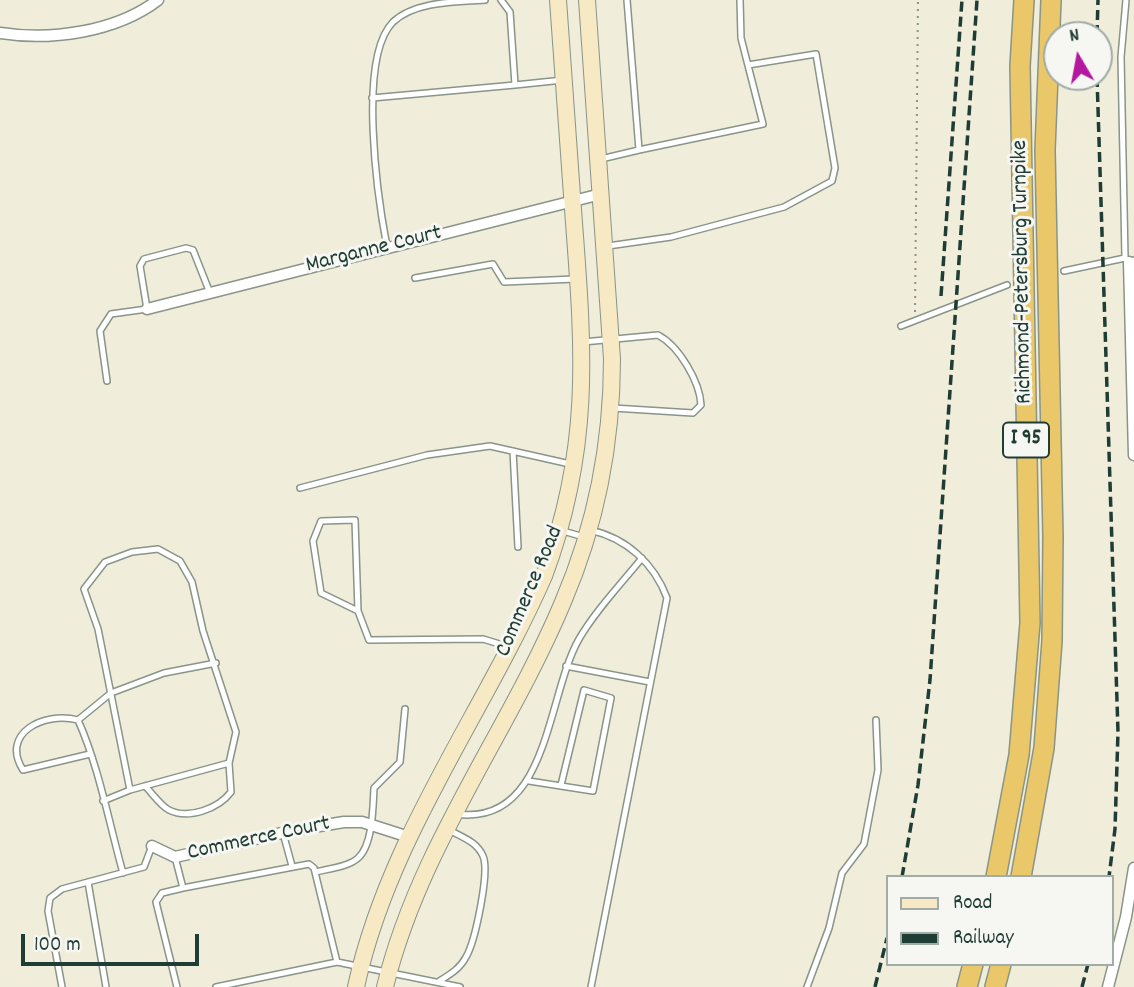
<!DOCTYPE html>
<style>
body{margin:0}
#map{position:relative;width:1134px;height:987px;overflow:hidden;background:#f0eddb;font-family:Dekko,sans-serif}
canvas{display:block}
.legend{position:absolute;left:886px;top:875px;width:228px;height:91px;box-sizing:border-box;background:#f6f6f2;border:2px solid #a0aca6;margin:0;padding:9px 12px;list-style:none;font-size:21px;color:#1f3d34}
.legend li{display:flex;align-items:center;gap:14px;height:35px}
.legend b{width:35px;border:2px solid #a0aca6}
.north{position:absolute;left:1043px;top:21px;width:70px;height:70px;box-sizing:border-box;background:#f6f6f2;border:2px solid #a0aca6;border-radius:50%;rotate:350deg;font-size:19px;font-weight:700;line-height:28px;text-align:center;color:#1f3d34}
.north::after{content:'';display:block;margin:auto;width:24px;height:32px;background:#b5179e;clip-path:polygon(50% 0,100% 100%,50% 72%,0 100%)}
.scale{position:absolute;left:21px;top:934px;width:178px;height:32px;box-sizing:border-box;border:4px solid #1f3d34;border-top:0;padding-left:9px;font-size:21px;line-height:24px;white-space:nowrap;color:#1f3d34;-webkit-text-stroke:5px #f6f6f2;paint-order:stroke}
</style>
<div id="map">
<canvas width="1134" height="987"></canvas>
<ul class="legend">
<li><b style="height:9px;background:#f7e9c3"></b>Road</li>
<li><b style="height:9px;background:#1f3d34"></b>Railway</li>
</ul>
<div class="north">N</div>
<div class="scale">100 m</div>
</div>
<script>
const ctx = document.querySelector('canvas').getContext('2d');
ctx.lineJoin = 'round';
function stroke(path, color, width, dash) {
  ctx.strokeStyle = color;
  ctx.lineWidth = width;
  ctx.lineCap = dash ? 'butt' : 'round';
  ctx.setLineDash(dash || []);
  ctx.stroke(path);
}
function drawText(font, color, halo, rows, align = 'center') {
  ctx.font = font + ' Dekko,sans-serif';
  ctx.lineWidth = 6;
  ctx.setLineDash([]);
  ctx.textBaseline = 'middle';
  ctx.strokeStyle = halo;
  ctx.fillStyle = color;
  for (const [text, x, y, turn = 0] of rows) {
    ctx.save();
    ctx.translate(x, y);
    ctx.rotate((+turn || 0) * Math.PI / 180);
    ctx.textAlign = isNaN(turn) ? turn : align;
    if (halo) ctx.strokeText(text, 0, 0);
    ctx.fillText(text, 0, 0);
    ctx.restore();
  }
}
const path = new Path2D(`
 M915,312l3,-312`);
const service = new Path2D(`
 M501,0l9,12 5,73 48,-5
 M1126,0l-5,57 4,201 4,4 5,-2
 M372,98l143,-13
 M639,150l124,-26 -22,-86 -1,-38
 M601,159l38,-9 -12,-150
 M608,246l63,-9 113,-30 48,-26 3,-13 -19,-114 -68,11
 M387,247c-9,-47 -30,-189 6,-225 22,-21 64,-20 92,-22
 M1064,271l61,-13
 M415,278l78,-14 11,18 71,-3
 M901,326l106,-41
 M583,342l75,-7c21,11 42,47 43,70l-8,8 -80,-5
 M107,381l-7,-50 11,-17 36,-5 -7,-43 4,-7 42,-11 7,2 17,43
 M513,451l5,96
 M300,488l127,-33 63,-9 80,18
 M590,530c36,8 64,33 77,68l-76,389
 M563,531l21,6
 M358,611l-37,-18 -8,-52 8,-20 34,-1 3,91 11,29 114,-1 23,7
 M566,666l84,16
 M78,720l33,-27 53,-20 52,-10
 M90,754l-67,16c-23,-36 20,-59 55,-50 21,47 31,103 45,153
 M529,781l64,10 18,-93 -27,-8 -23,95
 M145,786c7,7 16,20 24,24 20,10 50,-2 62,-18l-2,-29
 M103,801l27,-11 99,-27 7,-31 -33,-101 -11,-49 -12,-21 -22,-12 -26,3 -27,10 -21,27 14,40 32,161
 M456,814c93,13 90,-117 123,-175 17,-29 42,-55 63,-81
 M283,833l9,33
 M175,857l8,31 126,-24 5,4 23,94
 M315,872c12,-3 34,-5 43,-14 15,-13 15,-52 16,-70l26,-26 5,-53
 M88,882l18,105
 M438,982c11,-7 22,-13 28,-25 9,-15 24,-85 17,-101 -6,-14 -21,-19 -34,-26
 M62,987l-14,-76 2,-13 12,-9 82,-22 8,-21
 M177,987l-21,-85 6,-9 21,-5
 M216,987l121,-25 123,25
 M807,987l22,-59 13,-55 22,-29 14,-74 -2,-50`);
const minor = new Path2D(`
 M0,33c51,8 116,-1 158,-33
 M1129,262l5,193
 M147,309l454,-115
 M152,846l23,11 120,-27 49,-8h18l47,15
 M1108,987l18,-70 8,-49`);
const secondary = new Path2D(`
 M356,987c32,-149 128,-274 188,-411 47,-126 40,-223 30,-353 -5,-74 -11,-149 -16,-223
 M385,987c34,-140 123,-254 178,-385 33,-77 49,-159 49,-243l-25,-359`);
const motorway = new Path2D(`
 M996,877l23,-122 11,-132 -10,-557 4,-66
 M1021,877l23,-129 8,-107 1,-104 -8,-387 6,-150
 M967,987l6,-23
 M995,987l6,-23`);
const rail = new Path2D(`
 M1097,35l1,-35
 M1097,77l21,655 -3,97 -6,48
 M941,296l21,-296
 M902,877l16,-92 12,-105 47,-680
 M875,987l12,-49
 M1082,987l6,-23`);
const shields = [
 [1026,440,46]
];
const shieldNames = [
 ["I 95",1026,440]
];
const streetNames = [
 ["Marganne Court",374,251,-14],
 ["Richmond-Petersburg Turnpike",1024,272,-91],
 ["Commerce Road",531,592,-67],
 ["Commerce Court",259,840,-12]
];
stroke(service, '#889588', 8);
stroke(minor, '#889588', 13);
stroke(secondary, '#889588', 18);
stroke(motorway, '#889588', 22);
stroke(path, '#889588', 2, [2, 5]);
stroke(service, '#fff', 5);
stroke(minor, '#fff', 10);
stroke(secondary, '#f7e9c3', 16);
stroke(motorway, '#eac769', 19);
stroke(rail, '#1f3d34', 3.5, [10, 5]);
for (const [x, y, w] of shields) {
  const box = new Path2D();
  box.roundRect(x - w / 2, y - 17.5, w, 35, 5);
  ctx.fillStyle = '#f6f6f2';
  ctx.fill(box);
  stroke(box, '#1f3d34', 2);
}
drawText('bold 21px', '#1f3d34', null, shieldNames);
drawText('23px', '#1f3d34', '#f6f6f2', streetNames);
</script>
